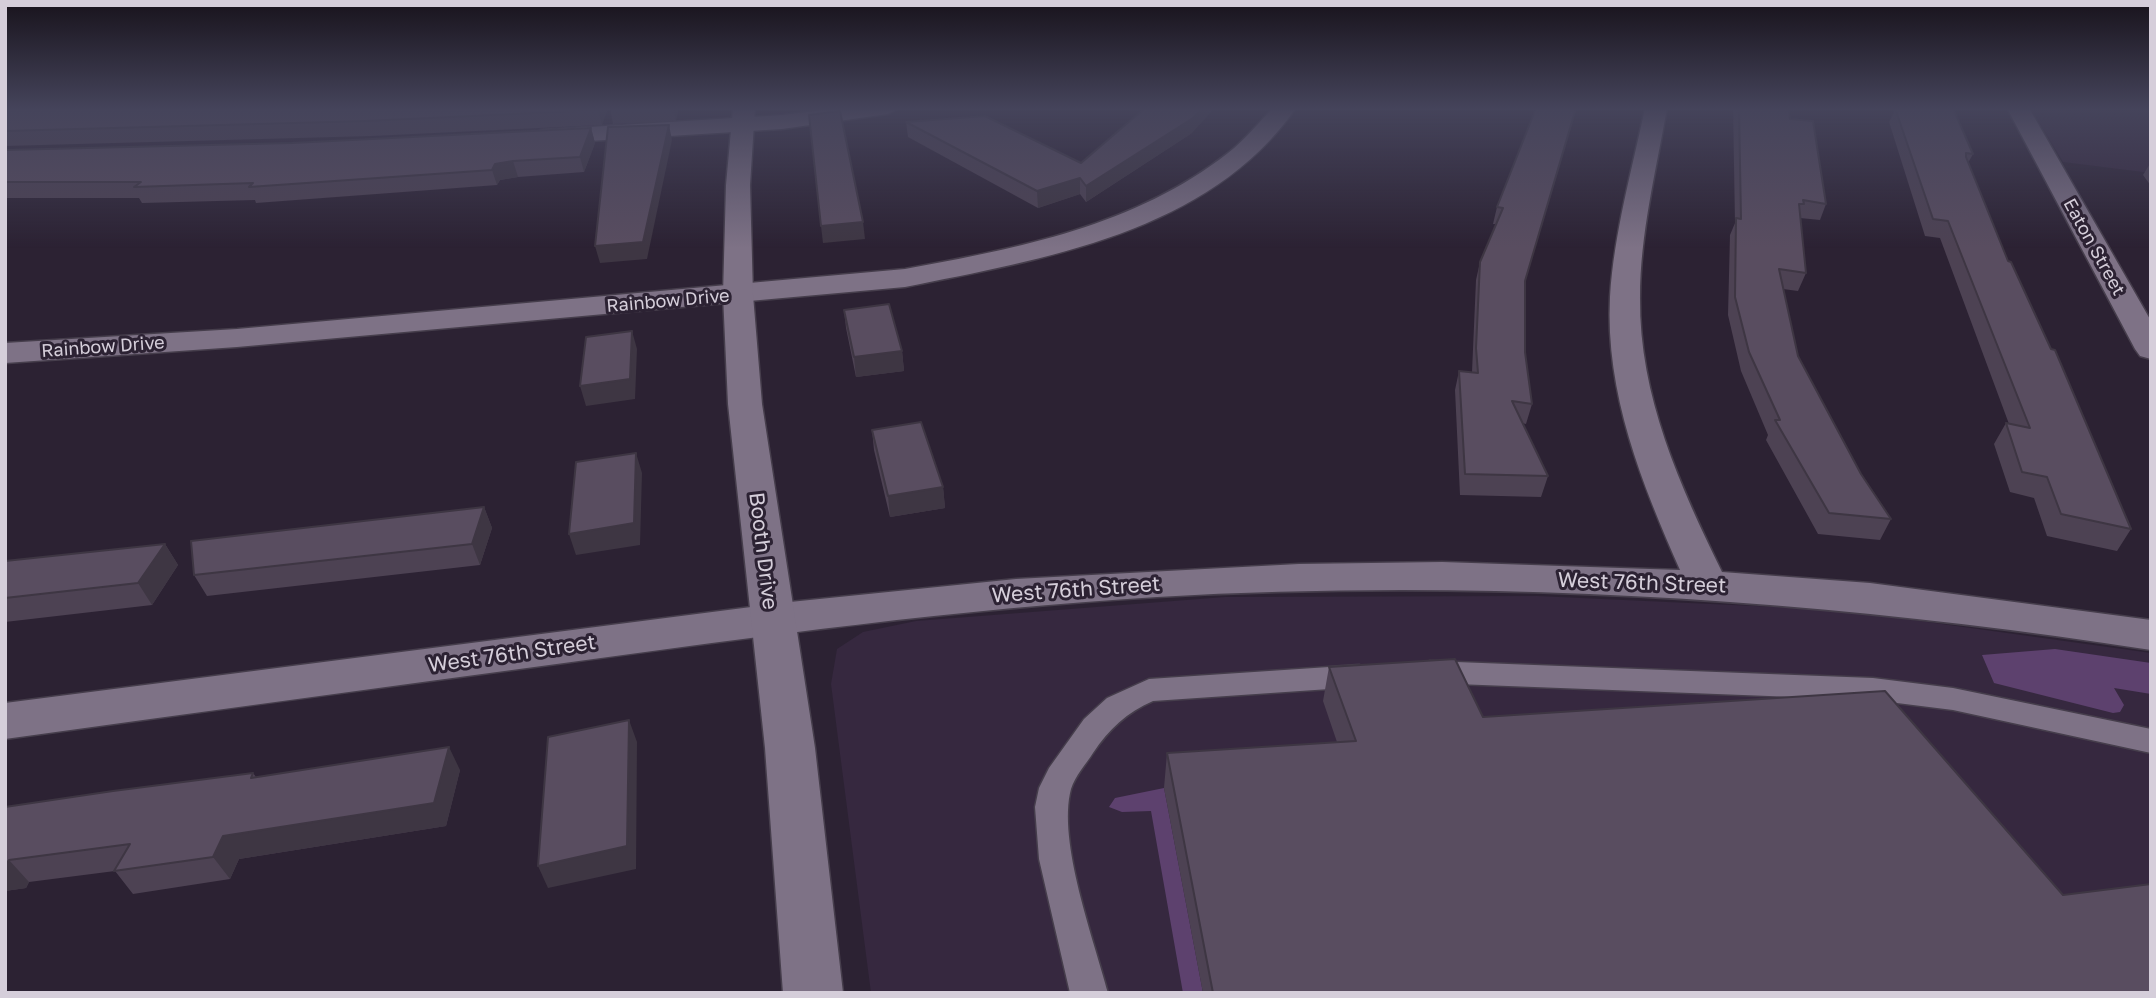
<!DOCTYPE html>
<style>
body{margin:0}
#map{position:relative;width:2156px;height:998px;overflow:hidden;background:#2c2233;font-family:"Golos Text",sans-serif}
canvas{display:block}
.frame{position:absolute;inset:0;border:7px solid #d5ceda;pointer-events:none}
</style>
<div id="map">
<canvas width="2156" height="998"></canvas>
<div class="frame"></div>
</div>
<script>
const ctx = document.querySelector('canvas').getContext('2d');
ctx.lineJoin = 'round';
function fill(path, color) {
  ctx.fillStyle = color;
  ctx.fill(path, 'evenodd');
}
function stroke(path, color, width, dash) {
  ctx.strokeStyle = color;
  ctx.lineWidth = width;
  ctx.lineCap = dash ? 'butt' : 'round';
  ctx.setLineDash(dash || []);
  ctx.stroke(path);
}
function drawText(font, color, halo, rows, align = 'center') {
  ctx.font = font + ' "Golos Text",sans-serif';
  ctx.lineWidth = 6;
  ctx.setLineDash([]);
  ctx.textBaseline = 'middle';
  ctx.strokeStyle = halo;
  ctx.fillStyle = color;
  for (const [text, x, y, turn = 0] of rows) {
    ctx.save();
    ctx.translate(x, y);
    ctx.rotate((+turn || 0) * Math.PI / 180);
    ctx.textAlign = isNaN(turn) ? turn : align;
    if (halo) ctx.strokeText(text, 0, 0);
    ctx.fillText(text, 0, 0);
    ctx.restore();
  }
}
const built = new Path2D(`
 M2030,108h121v65l-88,-11z
 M1537,596l304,14 310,43v340h-1280l-40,-309 6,-35 26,-17 53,-11 309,-24z`);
const green = new Path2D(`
 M2055,649l96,14v31l-37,-6 10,17 -4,7 -7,1 -119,-30 -12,-28z
 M1164,788l39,205h-20l-32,-182 -29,1 -13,-5 6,-9z`);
const service = new Path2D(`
 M1430,661l443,17 80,10 198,41v24l-198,-43 -80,-10 -443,-17 -10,-4 -5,-7 5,-7z
 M1359,665l10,3 5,8 -5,8 -10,3 -206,14c-26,11 -44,28 -60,52 -7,11 -18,23 -22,36 -14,52 23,151 37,204h-38l-31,-134 -4,-52 4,-19 10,-20 35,-49 23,-21 42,-19z`);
const minor = new Path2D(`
 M840,108h59l-11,6 -106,15 -241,15 -11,-7 11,-7 241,-15z
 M1273,108h23c-87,125 -253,151 -391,179l-668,60 -232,16v-20l232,-14 668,-60c114,-21 230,-43 323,-116 17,-13 30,-30 45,-45z
 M1645,108h22c-11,63 -27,126 -27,190 -1,98 40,188 82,274l148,11 281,37v30c-331,-51 -660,-72 -994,-53 -199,12 -396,39 -593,66 -186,25 -373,50 -559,76v-36l785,-101 226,-23 283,-15 143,-2 238,8c-38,-86 -75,-177 -70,-273 4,-64 22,-127 35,-189z
 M2007,108h22l122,213v38l-11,-3 -5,-7z`);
const tertiary = new Path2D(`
 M733,108h22l-5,77 3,110 9,109 53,344 28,245h-60l-18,-245 -37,-344 -5,-109 3,-110z`);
const wall = new Path2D(`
 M5,108h603l-6,17 -230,11 -367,10z
 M610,108h69l-3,13 -63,3z
 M1536,108l-11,176v68l7,52 -6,20 -4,-1 26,53 -7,21 -81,-2 -5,-105 4,-19 13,1 4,-92 4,-18 16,-38h-3l4,-17z
 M1733,108h56l1,11 36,85 -6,16 -20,-2 6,55 -8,18 -15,-2 15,67 63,118 30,45 -11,21 -62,-6 -52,-94 2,-5 -27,-64 -13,-56 2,-80 5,-12z
 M1892,108h61l20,46 -5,9 40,98 123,268 -14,22 -70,-15 -13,-38 -24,-6 -16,-48 12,-21 3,1 -69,-186 -15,-2 -36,-114 5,-10z
 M906,122l175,41 111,-30 -106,69 -6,-8 -42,14 -130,-71z
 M591,128l4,15 -11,29 -66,5 -18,3 -3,5 -241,18 -1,-3 -113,3 -3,-5h-134v-48l287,-7z
 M2151,162v24l-8,-11z
 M844,310l58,41 2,20 -48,6 -10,-49z
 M872,430l71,57 2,21 -55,9 -16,-67z
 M484,507l8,21 -12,37 -273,31 -13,-21z
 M165,544l13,21 -26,40 -147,17v-61z
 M1329,667l154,50 580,178 88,98h-948l-39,-205 3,-35 170,-11 -14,-41z
 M460,770l-14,56 -207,33 -9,20 -97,15 -18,-23 -86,11 -3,6 -21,3v-84l248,-34 3,4z`);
const shadedWall = new Path2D(`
 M599,108h9l-6,17 -4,-15z
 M673,108h6l-3,13z
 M809,108h24l-24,2z
 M1203,108h12l-23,25 -106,69v-16z
 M1576,108h1l-57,191 5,-18z
 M669,125l3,15 -25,119 -47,4 -5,-17z
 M591,128l4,15 -11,29 -4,-15z
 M513,161l5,16 -18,3 -3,5 -5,-15 3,-6z
 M1080,178v16l-42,14 -1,-17z
 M863,222l2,17 -42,4 -2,-17z
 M632,331l5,18 -2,50 -49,7 -6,-20z
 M902,351l2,20 -48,6 -2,-20z
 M636,453l6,20 -2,72 -64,10 -7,-21z
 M943,487l2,21 -55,9 -2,-21z
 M484,507l8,21 -12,37 -8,-21z
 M165,544l13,21 -26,40 -14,-22z
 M629,720l8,22 -1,127 -88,19 -10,-22z
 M449,747l11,23 -14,56 -207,33 -9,20 -17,-22 10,-21z
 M9,860l20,22 -3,6 -21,3v-26z`);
const building = new Path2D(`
 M5,108h594l-1,2 -232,11 -361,10z
 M610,108h28l-28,1z
 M1145,108h58l-10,10 -107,68 -6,-8 -43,13 -131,-69 79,-6 96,47z
 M1536,108h40l-51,173v71l7,52 -20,-3 36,75 -83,-2 -6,-103 19,2 -2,-25 4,-86 23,-54 -6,-1z
 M1739,108h50l1,11 23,2 13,83 -23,-4 1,4h-5l7,69 -27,-4 19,87 63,118 30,45 -62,-6 -54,-93h5l-31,-68 -14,-55 1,-79 5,1z
 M1895,108l9,1 -1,-1h50l20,46 -7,-1v4l42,104 3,1 40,87 4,1 76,179 -70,-15 -14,-37 -25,-5 -16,-49 24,5 -82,-207 -15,-2z
 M840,111l23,111 -42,4 -12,-111z
 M669,125l-26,117 -48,4 13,-119z
 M591,128l-11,29 -67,4 -18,3 -3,6 -243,17 4,-4 -119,4 7,-5h-136v-32l287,-7z
 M889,304l13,47 -48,6 -10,-47z
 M632,331l-2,48 -50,7 6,-49z
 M921,422l22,65 -55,9 -16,-66z
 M636,453l-2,70 -65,11 7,-72z
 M484,507l-12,37 -278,31 -3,-34z
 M165,544l-27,39 -133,15v-37z
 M1455,659l28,58 402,-26 178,204 88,-11v109h-938l-46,-240 189,-12 -27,-74z
 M629,720l-2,126 -89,20 10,-129z
 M449,747l-15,56 -211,33 -10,21 -99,14 16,-27 -121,16 -4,5v-58l108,-16 140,-18 -2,5z`);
const farStreetnames = [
 ["Eaton Street",2094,247,61],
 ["Rainbow Drive",668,301,-5],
 ["Rainbow Drive",103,347,-4]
];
const streetNames = [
 ["Booth Drive",763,551,83],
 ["West 76th Street",1642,583,2],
 ["West 76th Street",1076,590,-4],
 ["West 76th Street",512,654,-8]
];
fill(built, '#36283f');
fill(green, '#5d416e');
stroke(service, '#463e4c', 3);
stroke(minor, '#463e4c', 3);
stroke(tertiary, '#463e4c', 3);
fill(service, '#7e7286');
fill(minor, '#7e7286');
fill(tertiary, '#7e7286');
fill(wall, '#4d4253');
fill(shadedWall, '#3e3643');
fill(building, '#594d60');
stroke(building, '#3e3643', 2);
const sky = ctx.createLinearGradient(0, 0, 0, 248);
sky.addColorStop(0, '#18131c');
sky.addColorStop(0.44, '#45445b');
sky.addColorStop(1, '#45445b00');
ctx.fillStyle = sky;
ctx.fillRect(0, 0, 2156, 248);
drawText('18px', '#d5ceda', '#2c2233', farStreetnames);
drawText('21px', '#d5ceda', '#2c2233', streetNames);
</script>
